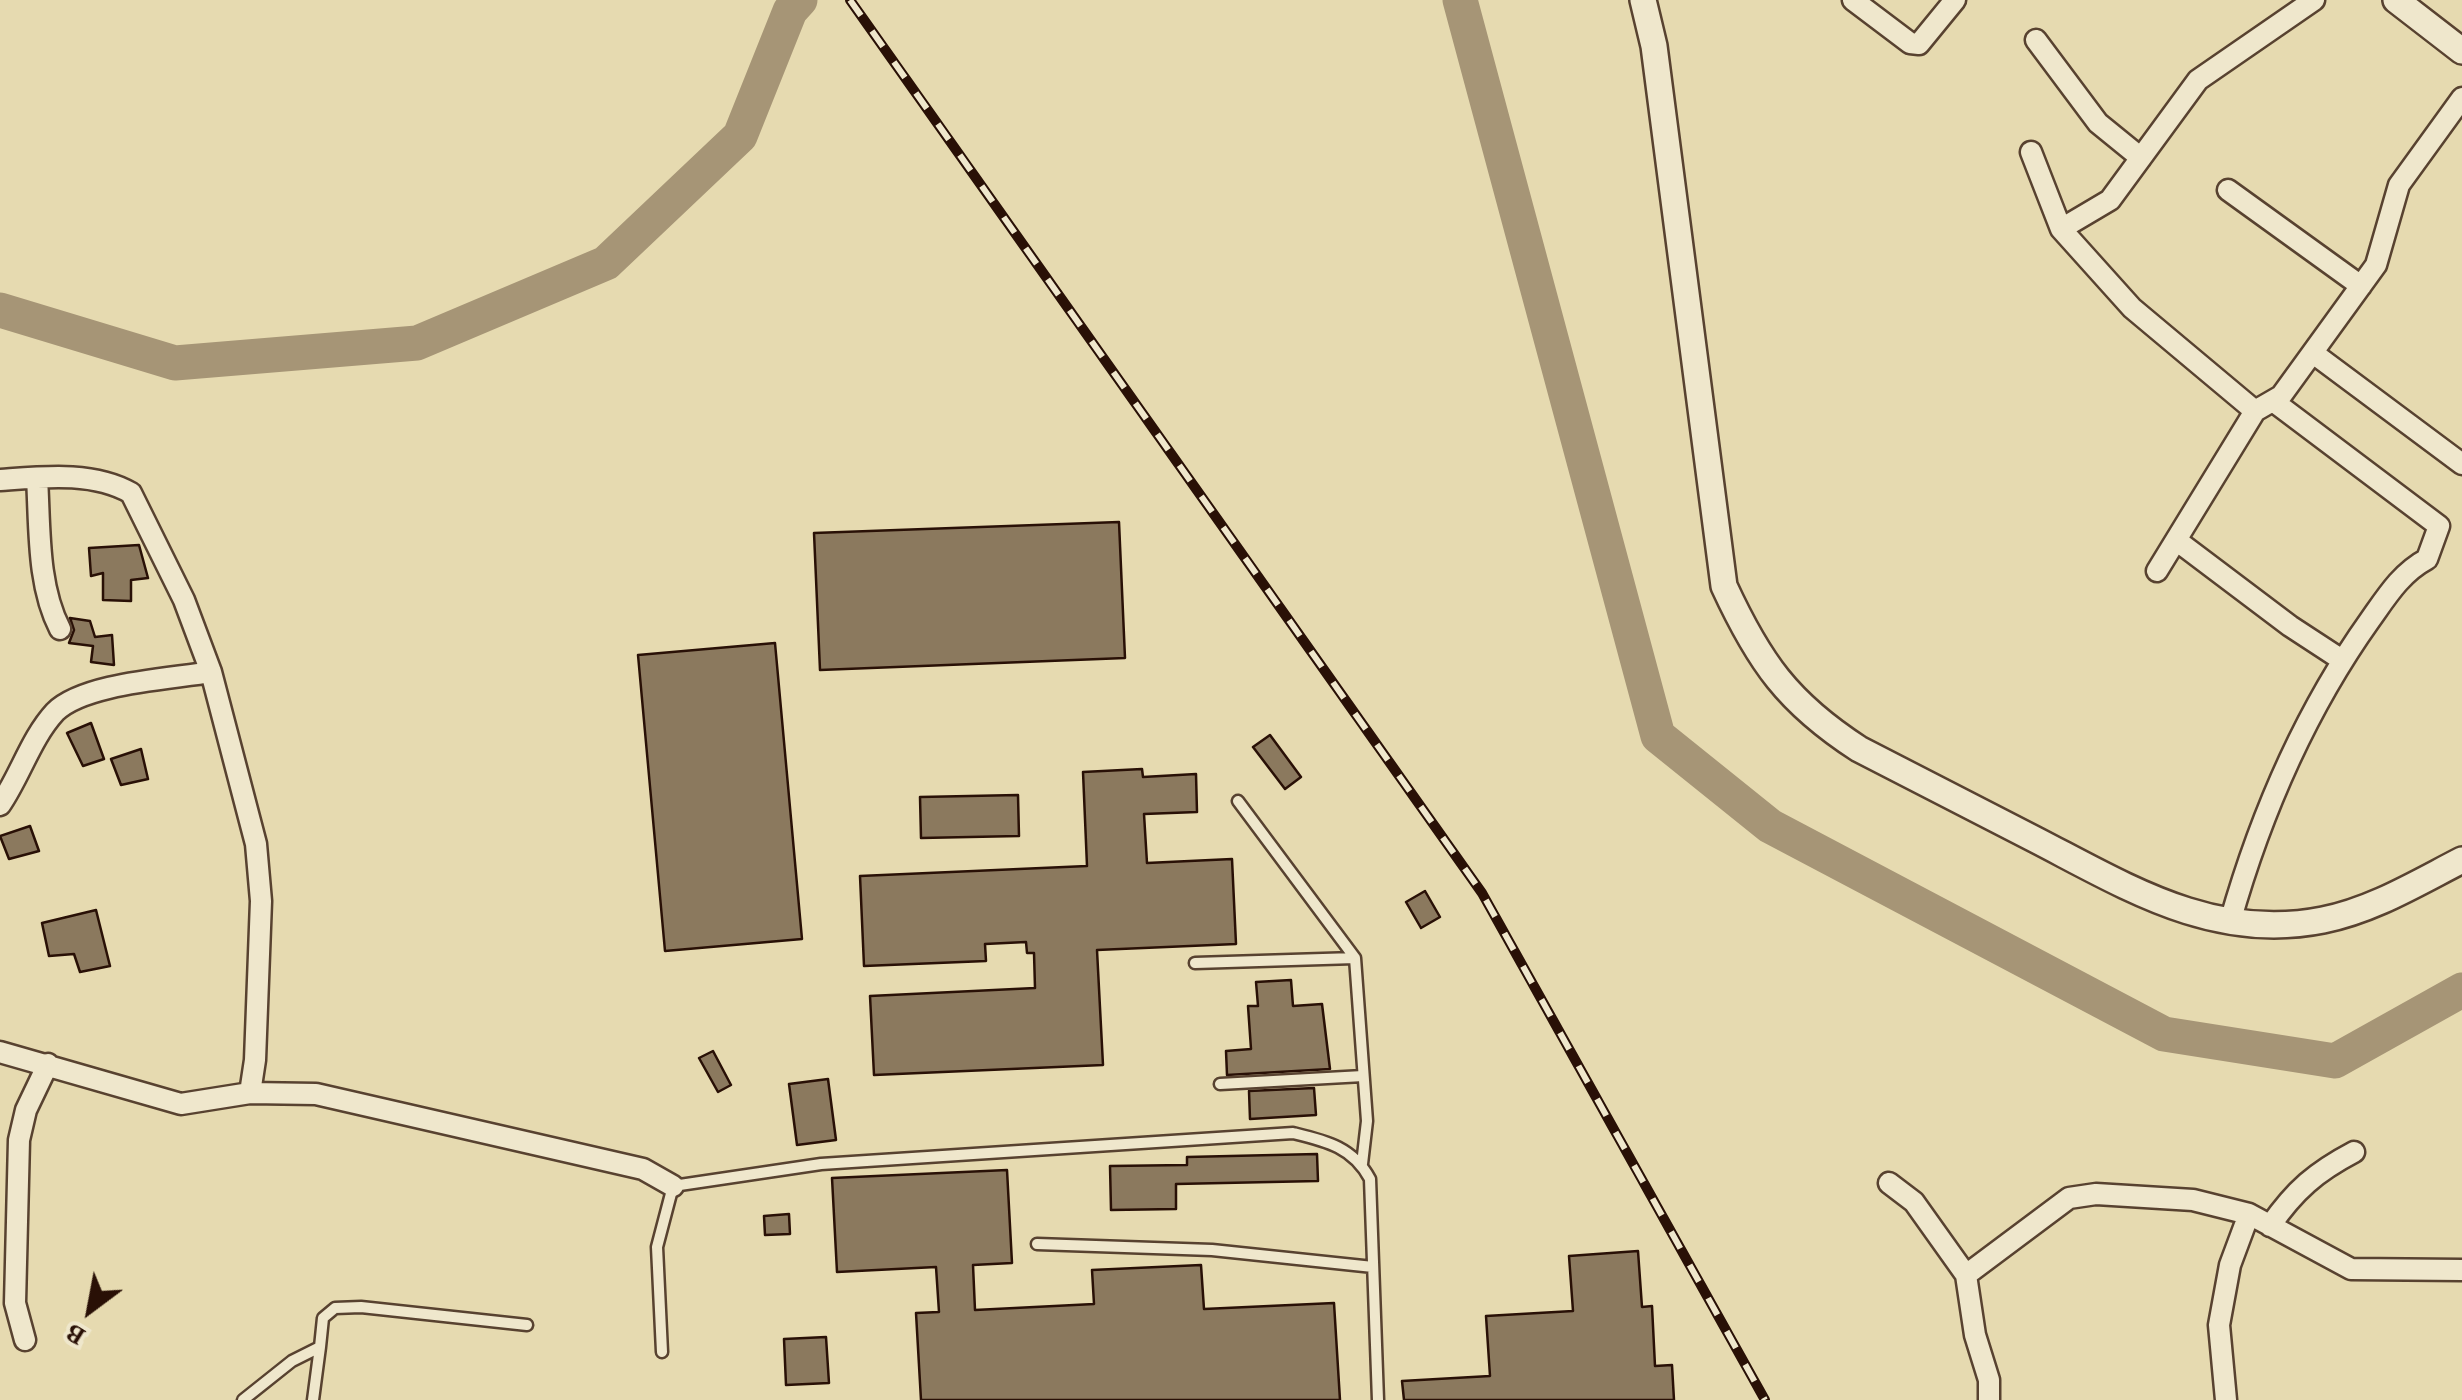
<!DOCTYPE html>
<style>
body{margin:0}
#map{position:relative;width:2462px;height:1400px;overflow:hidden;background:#e6dab0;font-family:"Gentium Book Plus",serif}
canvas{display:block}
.north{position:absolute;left:40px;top:1260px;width:100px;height:100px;-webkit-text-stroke:8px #efe7cc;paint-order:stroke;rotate:212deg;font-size:28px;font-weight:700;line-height:40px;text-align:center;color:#291006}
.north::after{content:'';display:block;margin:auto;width:35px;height:45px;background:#291006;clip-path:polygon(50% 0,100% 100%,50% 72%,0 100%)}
</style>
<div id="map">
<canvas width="2462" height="1400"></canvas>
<div class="north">B</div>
</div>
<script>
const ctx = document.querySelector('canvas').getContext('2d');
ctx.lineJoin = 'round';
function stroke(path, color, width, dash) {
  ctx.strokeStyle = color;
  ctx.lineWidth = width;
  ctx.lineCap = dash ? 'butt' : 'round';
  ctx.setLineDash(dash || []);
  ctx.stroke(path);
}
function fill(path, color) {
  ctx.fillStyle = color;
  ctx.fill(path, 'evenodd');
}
const river = new Path2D(`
 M1460,0l198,736 112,90 394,208 171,27 127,-71
 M0,310l175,53 242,-20 189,-80 134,-127 50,-125 10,-11`);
const building = new Path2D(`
 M1119,522l6,136 -305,12 -6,-137z
 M139,545l9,33 -17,2v21l-28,-1v-27l-12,3 -2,-28z
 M70,618l20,3 5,16 17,-2 2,30 -23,-3 2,-16 -24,-3 5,-13z
 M775,643l27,296 -137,12 -27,-296z
 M91,723l13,36 -21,7 -16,-33z
 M1270,735l31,42 -16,12 -32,-42z
 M141,749l7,30 -27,6 -10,-26z
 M1142,769l1,8 53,-3 1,38 -53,2 3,49 85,-4 4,85 -139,6 6,115 -229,10 -4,-79 165,-8 -1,-35h-7l-1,-11 -41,2 1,17 -122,5 -4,-90 227,-10 -4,-94z
 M1018,795l1,41 -98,2 -1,-41z
 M30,826l9,25 -30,8 -9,-23z
 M1425,891l15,26 -19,11 -15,-26z
 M96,910l14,56 -30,6 -6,-18 -25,2 -7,-33z
 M1291,980l2,26 29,-2 8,65 -103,6 -1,-24 25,-2 -3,-43h10l-2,-24z
 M713,1051l18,34 -13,7 -19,-34z
 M828,1079l8,61 -39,5 -8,-61z
 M1314,1088l2,27 -66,4 -1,-28z
 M1317,1154l1,27 -142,3v25l-65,1 -1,-44 77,-1v-8z
 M1007,1170l5,93 -39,2 2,45 119,-6 -2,-34 109,-5 3,44 130,-6 6,97h-419l-5,-87 23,-1 -3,-45 -99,5 -5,-94z
 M789,1214l1,20 -25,1 -1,-19z
 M1638,1251l4,56 10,-1 3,60 17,-1 2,35h-270l-2,-19 88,-5 -4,-60 87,-5 -4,-55z
 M826,1337l3,46 -43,2 -2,-46z`);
const service = new Path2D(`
 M1238,801l117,157 12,163 -5,43
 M1195,963l160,-5
 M1220,1084l143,-8
 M1037,1244l175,6 161,17
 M320,1347l3,-29 12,-10 26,-1 166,18
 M662,1352l-5,-105 16,-61 148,-22 472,-31c33,8 60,14 77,46l8,221
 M243,1400l49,-39 28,-14 -7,53`);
const minor = new Path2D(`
 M1853,0l57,43 9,1 36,-44
 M2036,40l62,83 43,35
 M2031,152l30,77 71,79 123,103
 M2228,190l133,96
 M2061,229l49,-29 88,-120 116,-80
 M2313,353l149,111
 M37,478c3,49 0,107 23,151
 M0,480c42,-3 93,-9 131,13l53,107 27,72 45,172 5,57 -6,159 -5,33
 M2176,540l114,86 52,34
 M2157,571l98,-160 26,-15 95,-131 23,-80 63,-87
 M0,805c20,-29 31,-67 55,-93 29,-29 116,-33 156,-40
 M2230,922c30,-106 76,-212 140,-302 17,-24 31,-47 57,-61l12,-33 -166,-125
 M0,1052l181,52 69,-11 66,1 327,75 30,17
 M1889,1183l25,19 52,73 9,60 14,45v20
 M2270,1226c25,-36 46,-54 84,-74
 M1966,1275l103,-77 27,-4 97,6 56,14 102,55 111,1
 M25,1340l-10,-37 4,-163 7,-30 22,-46
 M2226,1400l-7,-75 11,-60 19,-51`);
const tertiary = new Path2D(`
 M1643,0l11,46 70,540c35,76 64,117 135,163 59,30 118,61 177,91 91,47 178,102 287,80 50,-10 94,-37 139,-60
 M2396,0l66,51`);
const rail = new Path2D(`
 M850,0l632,893 283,507`);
stroke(river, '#a69576', 35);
fill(building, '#8b795e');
stroke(building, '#291006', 2.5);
stroke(service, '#584230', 15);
stroke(minor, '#584230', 25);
stroke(tertiary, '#584230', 30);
stroke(service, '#efe7cc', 10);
stroke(minor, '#efe7cc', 20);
stroke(tertiary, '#efe7cc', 25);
stroke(rail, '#291006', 10);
stroke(rail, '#efe7cc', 6, [19]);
</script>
